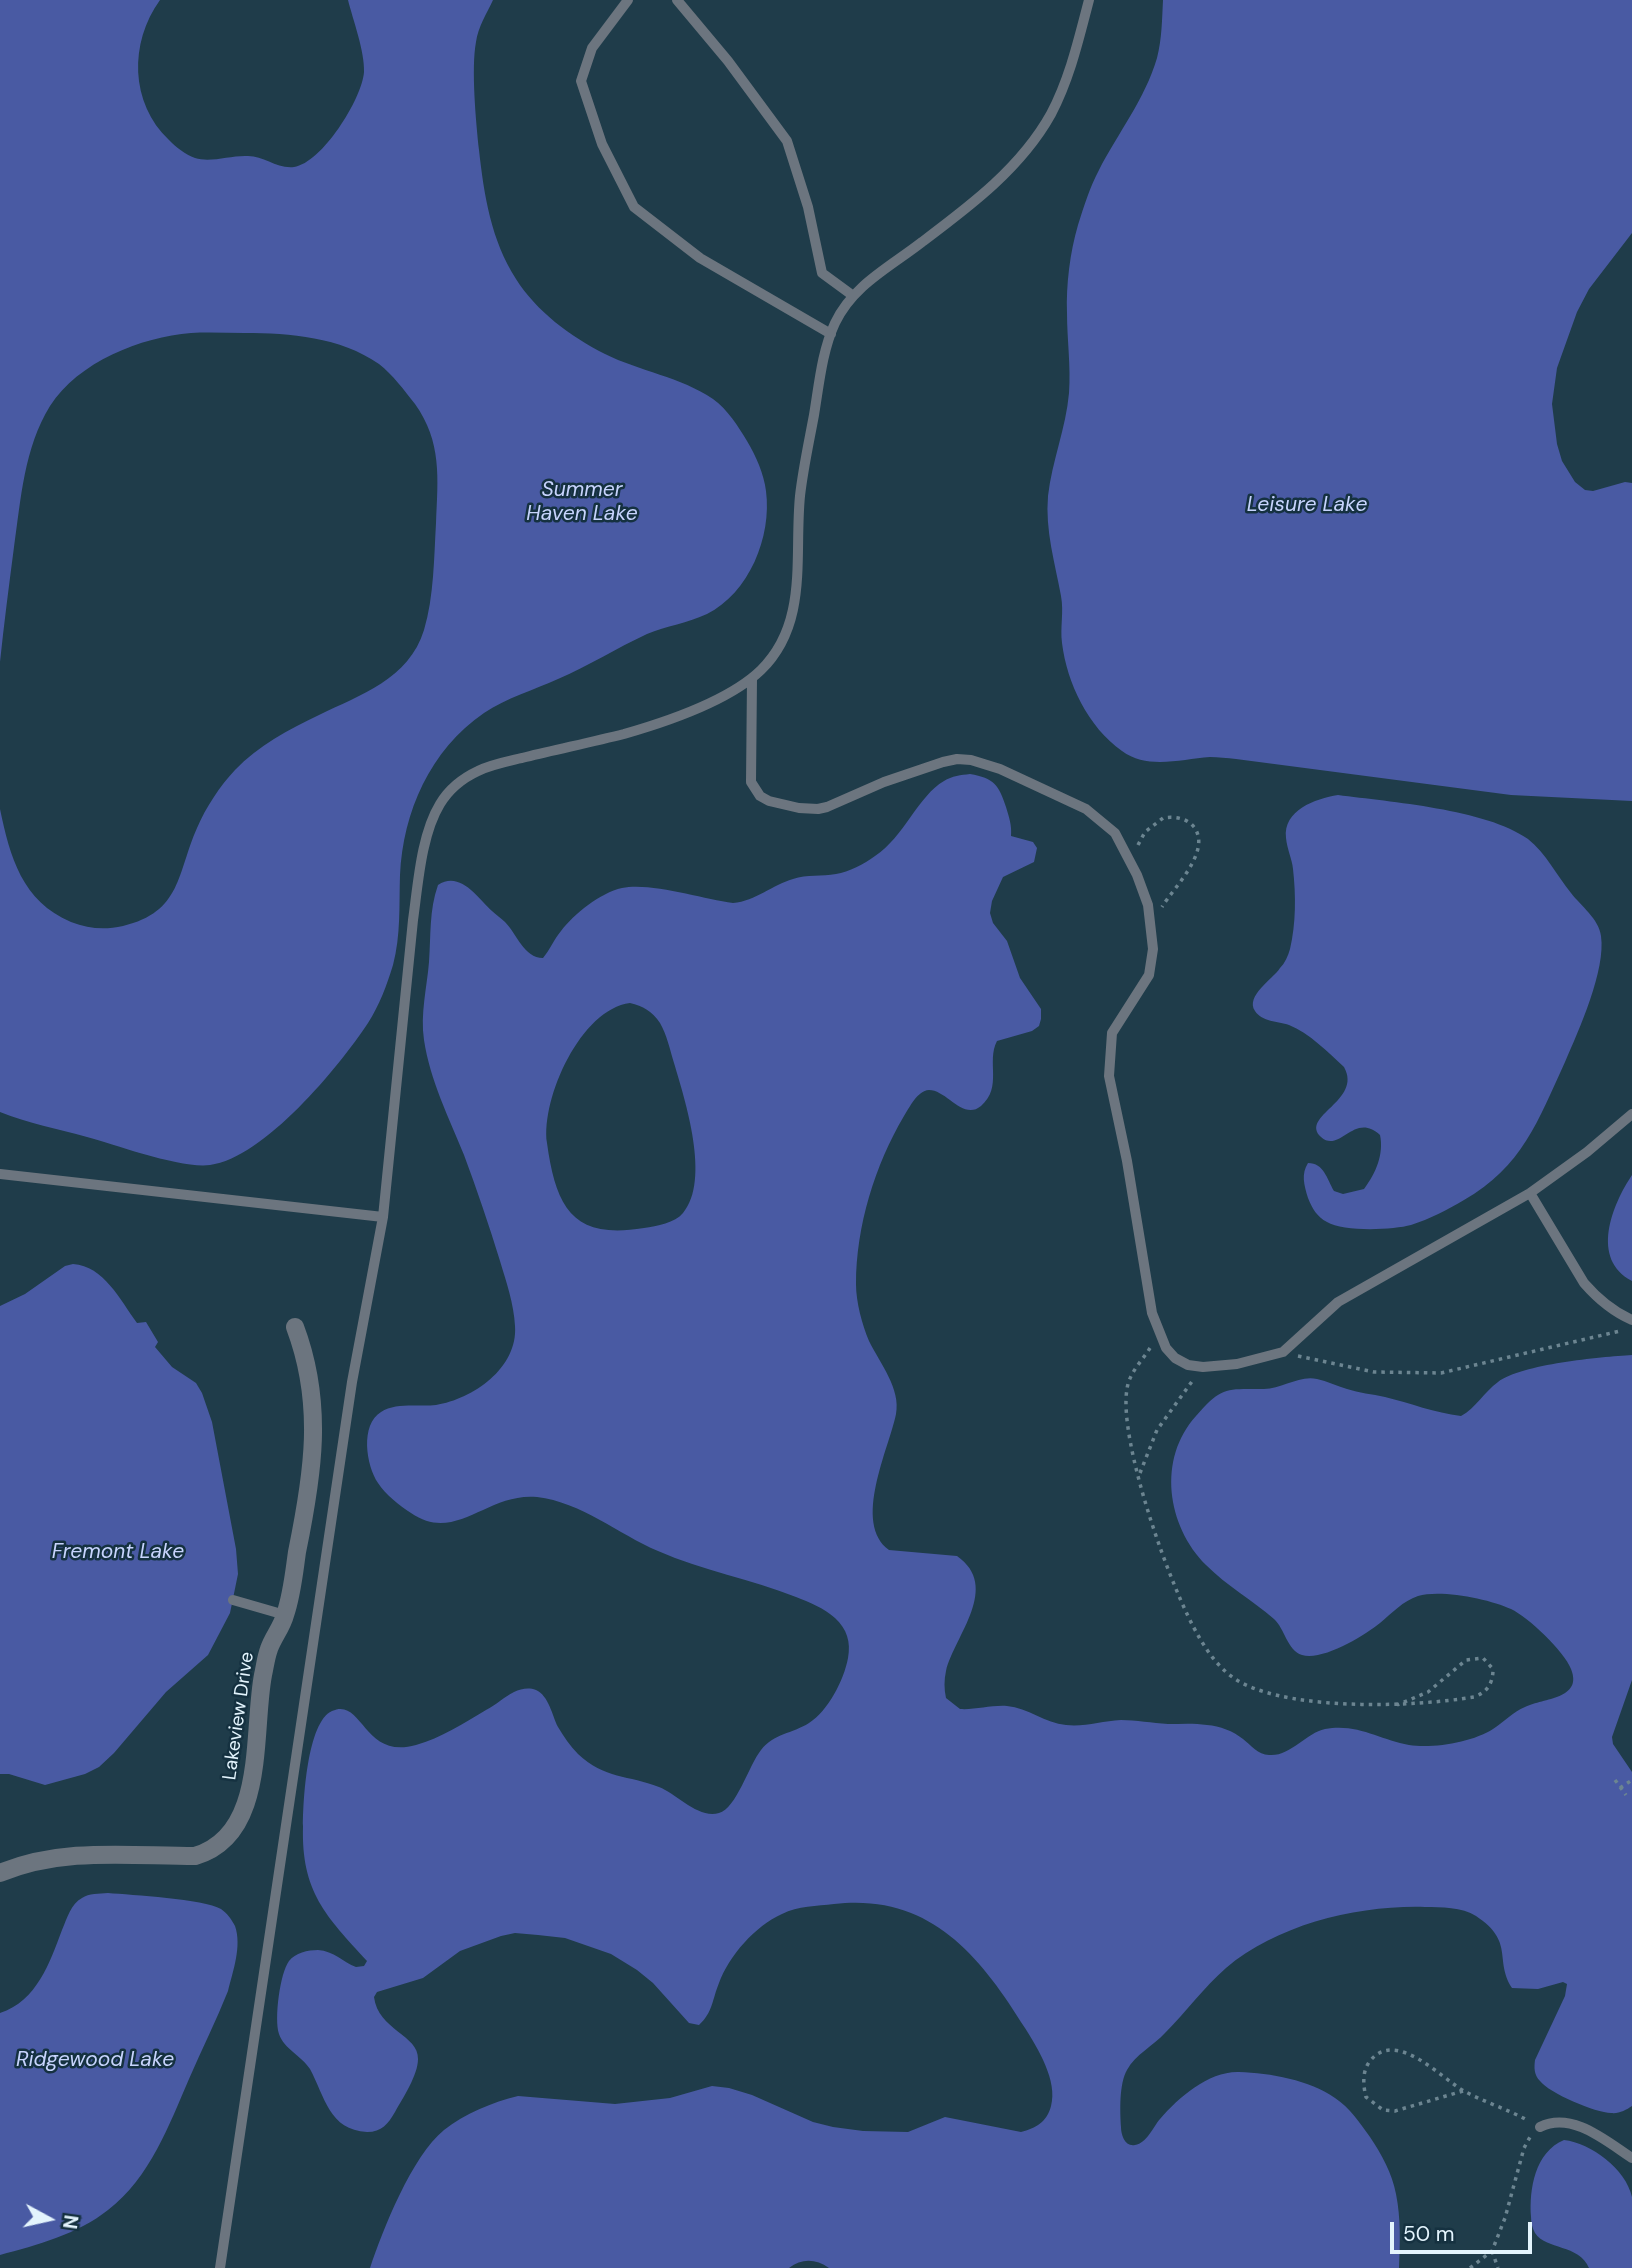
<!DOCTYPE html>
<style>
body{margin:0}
#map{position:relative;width:1632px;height:2268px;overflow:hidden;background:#1f3c4a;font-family:"DM Sans",sans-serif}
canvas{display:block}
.north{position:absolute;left:14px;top:2184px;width:70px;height:70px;-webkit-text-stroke:5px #153140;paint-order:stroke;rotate:98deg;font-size:19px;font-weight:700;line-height:28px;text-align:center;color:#e3f4fd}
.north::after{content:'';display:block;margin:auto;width:24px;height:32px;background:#e3f4fd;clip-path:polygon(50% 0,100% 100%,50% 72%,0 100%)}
.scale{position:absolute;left:1390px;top:2222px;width:142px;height:32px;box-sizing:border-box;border:4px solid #e3f4fd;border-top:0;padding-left:9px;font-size:21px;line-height:24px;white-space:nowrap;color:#e3f4fd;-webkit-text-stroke:5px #153140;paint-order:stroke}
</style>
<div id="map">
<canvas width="1632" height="2268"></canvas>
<div class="north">N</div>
<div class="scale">50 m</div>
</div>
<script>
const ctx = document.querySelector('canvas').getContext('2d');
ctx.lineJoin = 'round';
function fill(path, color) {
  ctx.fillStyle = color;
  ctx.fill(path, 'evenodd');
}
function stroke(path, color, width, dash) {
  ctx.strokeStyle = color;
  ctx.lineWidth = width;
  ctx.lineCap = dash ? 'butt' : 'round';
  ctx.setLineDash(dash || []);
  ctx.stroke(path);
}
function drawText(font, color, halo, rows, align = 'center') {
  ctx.font = font + ' "DM Sans",sans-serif';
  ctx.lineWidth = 5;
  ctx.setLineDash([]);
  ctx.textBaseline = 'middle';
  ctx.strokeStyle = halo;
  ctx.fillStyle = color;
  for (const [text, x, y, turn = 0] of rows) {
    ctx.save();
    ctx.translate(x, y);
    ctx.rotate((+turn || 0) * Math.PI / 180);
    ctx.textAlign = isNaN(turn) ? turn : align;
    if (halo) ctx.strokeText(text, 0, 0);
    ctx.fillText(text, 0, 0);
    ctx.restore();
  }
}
const water = new Path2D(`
 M0,0h160c-31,43 -30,103 9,140 8,8 16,14 26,18 16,5 36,-3 53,-2 16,0 29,13 46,11 28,-4 68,-68 70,-95 1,-20 -11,-52 -16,-72h145c-6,13 -15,27 -17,42 -5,26 0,80 3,108 5,45 12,90 37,129 20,32 55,58 89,75 34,17 76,23 108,45 15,11 25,27 34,42 9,15 17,33 19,50 6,46 -17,102 -59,123 -19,9 -41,12 -60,20 -30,14 -59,32 -89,45 -24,11 -52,19 -74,34 -54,37 -81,99 -84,162 -1,30 1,60 -7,90 -6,20 -14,41 -25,58 -29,44 -104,135 -158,142 -28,4 -94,-20 -123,-28 -29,-8 -59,-14 -87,-25v-303c10,48 22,92 71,113 18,7 34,8 52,4 59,-14 54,-53 74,-98 9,-21 23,-42 38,-58 23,-24 54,-41 84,-55 41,-20 90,-36 105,-85 10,-33 10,-73 12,-107 2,-45 6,-81 -21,-119 -11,-14 -22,-29 -36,-40 -39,-27 -89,-31 -134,-31 -18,0 -36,-1 -54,0 -50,4 -113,29 -141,73 -26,42 -29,93 -36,141 -5,38 -10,77 -14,115z
 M1163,0h469v233l-43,56 -12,23 -20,56 -5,36 5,40 5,17 13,21 10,8 8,1 32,-9 7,1v318l-121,-6 -275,-36c-9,-1 -18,-2 -26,-2 -29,2 -62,13 -88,-6 -34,-24 -55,-68 -60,-108 -2,-16 2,-31 -1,-47 -6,-33 -16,-66 -13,-100 4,-35 18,-68 21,-103 2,-27 -2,-53 -2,-80 -1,-28 3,-61 11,-88 6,-19 12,-38 21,-55 19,-37 46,-71 58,-112 5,-19 5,-39 6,-58z
 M970,774c24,4 29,11 36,33 3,10 6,18 5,29l22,6 4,6 -3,14 -31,15 -11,24 -2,12 3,10 14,18 13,37 21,31v10l-2,7 -7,5 -35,10c-11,21 6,46 -16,65 -18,15 -34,-16 -52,-16 -12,1 -19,17 -25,26 -29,49 -48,110 -48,168 0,18 6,40 13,57 11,22 32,48 27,73 -7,35 -44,109 -7,136l68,6c44,31 -2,79 -11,115 -2,9 -2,18 0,27l14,11c15,1 31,-4 47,-3 21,2 38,17 59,19 19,2 36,-4 55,-5 15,0 31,3 47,4 13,0 26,-1 39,1 13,1 26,6 36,14 8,6 15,16 26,16 21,2 37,-22 56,-26 33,-6 55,11 84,16 24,4 64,-3 84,-16 11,-7 20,-17 32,-22 19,-9 58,-8 46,-38 -7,-18 -43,-52 -60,-60 -21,-10 -71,-20 -93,-13 -15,5 -26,17 -38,27 -16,13 -57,38 -78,32 -15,-5 -17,-26 -28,-36 -22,-19 -47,-33 -68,-54 -39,-39 -49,-106 -10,-149 26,-30 30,-27 68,-27 18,0 35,-14 53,-10 10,2 20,7 30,10 12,4 25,5 38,8 25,6 50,16 76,19 15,-8 23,-24 37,-34 24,-18 102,-25 134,-27v325l-20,57 1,7 19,28v334c-6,4 -13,8 -21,7 -15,0 -62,-20 -71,-32 -6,-6 -6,-13 -5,-21l30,-64 2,-12 -4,-2 -25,7 -26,-1c-18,-29 3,-46 -36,-72 -14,-9 -35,-9 -51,-9 -66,-2 -147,17 -199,61 -22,19 -40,44 -61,65 -11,12 -30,22 -38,37 -8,14 -7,41 -6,57 0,8 4,20 14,18 12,-2 18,-18 25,-26 19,-22 49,-48 79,-47 31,1 71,8 96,26 15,10 25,25 35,39 12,18 22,36 26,57 5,25 4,49 3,74h-570c-13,-9 -27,-10 -40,0h-419c13,-39 42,-112 74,-138 20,-16 49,-28 74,-34l97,8 55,-6 42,-12 17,2 23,7 61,27 20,5 30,4 45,1 37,-15 76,15c15,-4 26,-10 30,-26 7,-25 -13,-57 -26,-78 -46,-74 -96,-135 -191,-124 -17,2 -36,2 -52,10 -27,12 -53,42 -63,69 -7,17 -6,29 -20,42l-10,-2 -36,-40 -16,-13 -26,-16 -46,-16 -27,-3 -23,-2 -14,3 -41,15 -37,27 -46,14 -3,5c4,33 45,38 44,62 0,16 -15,39 -23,53 -7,12 -13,20 -28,20 -38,-2 -42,-35 -57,-63 -8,-13 -26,-20 -31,-35 -5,-15 1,-61 10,-73 6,-8 19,-11 29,-11 16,1 25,12 38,17l8,-1 3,-5c-41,-45 -66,-69 -64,-135 0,-24 4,-104 29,-115 31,-14 31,49 84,34 25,-7 48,-22 70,-35 10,-5 18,-13 28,-18 7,-3 14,-5 22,-2 13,6 16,25 22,37 6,10 12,19 20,27 26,25 51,21 81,33 18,7 39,32 60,26 17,-4 30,-48 42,-63 13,-17 31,-16 48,-27 19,-12 35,-43 39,-65 3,-16 -1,-29 -13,-40 -11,-10 -26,-16 -39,-21 -45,-18 -93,-26 -138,-46 -40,-17 -77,-49 -121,-54 -50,-5 -81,47 -126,16 -12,-8 -25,-18 -33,-30 -12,-18 -18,-58 3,-71 15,-10 38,-5 55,-7 37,-6 82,-37 79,-79 -1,-22 -9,-45 -15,-65 -11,-36 -23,-71 -36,-106 -15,-37 -34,-75 -40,-115 -4,-26 3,-53 5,-78 2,-26 0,-52 9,-77 22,-15 40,13 54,26 4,4 9,7 13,11 12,12 19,36 38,36 7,-8 11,-19 18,-27 13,-17 39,-38 61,-43 29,-6 80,11 111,15 23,-2 39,-18 60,-24 14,-5 29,-2 43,-5 13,-2 28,-10 39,-18 29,-19 43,-60 69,-75 8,-5 17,-6 26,-7zM630,1003c13,3 22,8 30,20 7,12 10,27 14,40 11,37 37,117 9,150 -8,10 -26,13 -39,15 -71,12 -88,-20 -97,-85 -6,-45 34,-134 83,-140z
 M1338,795c52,7 148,14 190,44 18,14 29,37 43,54 10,13 28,26 30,43 5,34 -22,94 -36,126 -27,59 -43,105 -101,138 -17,10 -34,19 -53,25 -18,5 -68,7 -84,-3 -10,-5 -15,-14 -19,-24 -4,-13 -7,-24 0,-35 16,0 19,16 26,28l9,3 21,-5c12,-16 20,-35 16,-54 -26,-24 -40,19 -59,2 -22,-21 42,-36 23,-70 -16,-15 -35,-34 -55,-42 -11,-4 -27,-3 -34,-14 -10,-15 18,-32 25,-43 5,-5 8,-12 10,-19 6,-25 6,-54 3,-80 -1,-10 -6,-20 -7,-31 -3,-28 29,-39 52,-43z
 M1632,1175v106c-42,-22 -20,-76 0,-106z
 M73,1264c31,2 47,36 64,59l9,-1 12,20 -3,5 17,20 24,16 6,10 10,29 24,127 2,25 -8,39 -22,42 -42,37 -52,61 -15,14 -14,7 -40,11 -36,-11h-9v-468l25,-12 40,-28z
 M108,1893c23,2 96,6 113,16 6,4 11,11 14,17 7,20 -2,45 -7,65 -12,30 -26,58 -39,88 -20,46 -39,99 -81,131 -30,24 -71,35 -108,45v-242c37,-12 50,-51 62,-83 5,-12 9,-26 20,-32 7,-5 17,-4 26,-5z
 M1564,2140c27,3 62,29 68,57 0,15 0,53 0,71h-43c-10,-24 -43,-18 -54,-35 -3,-5 -4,-11 -4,-16 -2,-28 4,-65 33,-77z`);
const path = new Path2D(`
 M1138,845l7,-13 18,-14c11,-2 24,0 31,9 18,24 -20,60 -32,80
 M1150,1348c-8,13 -21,25 -23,41 -9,52 44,201 72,248 11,19 24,36 43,46 54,28 172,24 232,14 13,-5 19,-13 19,-28l-10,-11 -17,2 -38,32 -31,13
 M1298,1356l76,16 67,1 179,-42
 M1140,1473l17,-43 36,-50
 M1615,1780l11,15
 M1620,1788l12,-8
 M1463,2091l-68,20 -12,-1 -17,-13c-3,-12 -4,-26 4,-36 26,-33 72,18 94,30 20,11 43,18 63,29
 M1492,2251l6,17
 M1470,2268l22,-17 13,-33 19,-70 6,-11`);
const lane = new Path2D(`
 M628,0l-36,48 -11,33 21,63 32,63 66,51 131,76
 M677,0l51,61 59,80 21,66 14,66 30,22
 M752,679l-1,103 9,14 9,5 30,7 19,1 9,-2 57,-25 59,-20 14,-3 14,1 29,9 86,40 29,24 22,42 11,30 5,44 -4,26 -37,58 -3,43 18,85 25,152 14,35 9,10 13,7 15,2 34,-3 46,-12 55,-50 192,-109 57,-41 45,-38
 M0,1174l383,43
 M1530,1193l54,90c13,15 30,29 48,37
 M233,1600l52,15
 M1540,2127c32,-16 66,14 92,31
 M220,2268l132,-886 31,-165 30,-297c5,-35 8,-85 27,-116 9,-15 23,-26 38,-33 14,-7 32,-10 48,-14 33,-8 66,-15 98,-23 42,-12 106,-34 137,-64 48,-47 33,-114 39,-174 3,-27 9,-54 14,-81 5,-30 8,-64 21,-92 18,-38 55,-56 87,-81 48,-36 99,-74 129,-128 19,-36 28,-76 38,-114`);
const street = new Path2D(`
 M0,1873c63,-26 129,-17 195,-17 72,-21 57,-123 68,-181 2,-9 3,-18 6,-26 4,-12 13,-22 16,-34 7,-20 9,-42 12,-63 16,-78 27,-148 -2,-225`);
const streetNames = [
 ["Lakeview Drive",239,1716,-82]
];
const waterNames = [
 ["Summer",582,490],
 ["Haven Lake",582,514],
 ["Leisure Lake",1307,505],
 ["Fremont Lake",118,1552],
 ["Ridgewood Lake",95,2060]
];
fill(water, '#495aa3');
stroke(path, '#6c8591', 3.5, [3.5, 5]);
stroke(lane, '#6c757f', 10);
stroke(street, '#6c757f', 18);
drawText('19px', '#e3f4fd', '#153140', streetNames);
drawText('italic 21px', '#c7d4fd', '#153140', waterNames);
</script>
